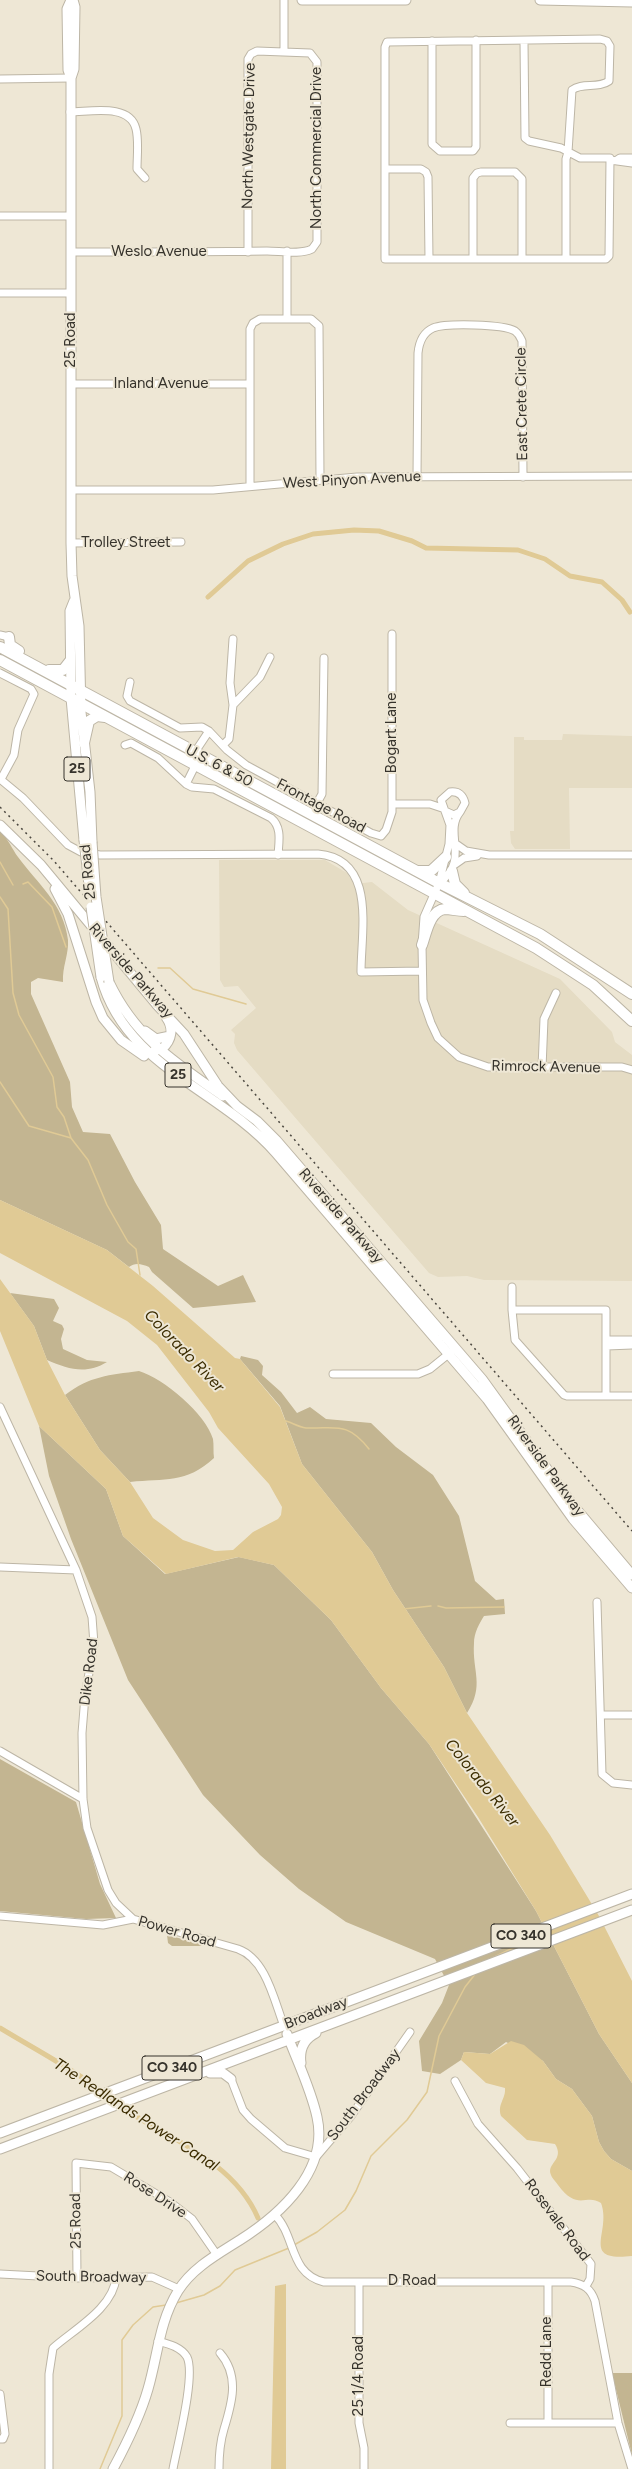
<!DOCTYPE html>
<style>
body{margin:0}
canvas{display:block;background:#eee7d5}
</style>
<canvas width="632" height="2469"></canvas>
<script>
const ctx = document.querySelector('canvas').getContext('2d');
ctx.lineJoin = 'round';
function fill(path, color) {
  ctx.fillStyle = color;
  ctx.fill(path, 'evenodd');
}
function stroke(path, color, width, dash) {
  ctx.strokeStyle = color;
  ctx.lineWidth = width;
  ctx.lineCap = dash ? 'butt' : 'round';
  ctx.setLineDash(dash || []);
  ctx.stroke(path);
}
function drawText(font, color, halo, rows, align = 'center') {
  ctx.font = font + ' Figtree,sans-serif';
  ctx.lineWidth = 4;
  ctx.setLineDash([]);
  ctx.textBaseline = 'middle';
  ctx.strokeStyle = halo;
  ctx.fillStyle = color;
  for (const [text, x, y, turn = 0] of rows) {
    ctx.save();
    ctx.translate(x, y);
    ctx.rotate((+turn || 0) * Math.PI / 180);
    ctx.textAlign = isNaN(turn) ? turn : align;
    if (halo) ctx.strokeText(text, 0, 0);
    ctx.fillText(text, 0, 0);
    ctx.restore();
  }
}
const built = new Path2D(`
 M563,734l69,2v52h-63l1,61h-55l-4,-6 -1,-12h4v-94h10v3h38z
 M219,860h106l22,13 7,11 18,-2 36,28 152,69 52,53 3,10 17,13v226l-148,-1 -17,-4 -29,1 -9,-4 -192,-223 -3,-7 1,-9 -4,-4 25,-22 -18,-22 -14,1 -4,-7z`);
const green = new Path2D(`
 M0,832c8,6 12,17 18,25 19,26 46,47 50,83 1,14 -6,27 -5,42l-25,-4 -7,4v12l39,88 2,25 11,25 27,2 25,48 26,43 2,24 55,37 25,-11 13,27 -63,6 -41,-36 -3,-5c-7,-3 -14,-5 -20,0l-22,-17 -107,-50z
 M10,1293l44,6 5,9 -6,13 9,4 2,4 -3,10 2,10 24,11 20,2c-21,13 -39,7 -60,-2l-13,-34z
 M241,1356l17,4 5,6 -1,9 19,17 16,21 13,-6 16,12 45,4 25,24 37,28 26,41 16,65 21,19 8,-1 1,15 -21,2c-5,8 -10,17 -10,27 -2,29 11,42 -7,70l-23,-46 -51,-77 -21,-38 -70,-88 -22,-58 -40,-47z
 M139,1371c24,7 67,43 74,68 1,6 0,13 1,19 -28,26 -49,20 -84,24l-30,-32 -35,-55c25,-19 44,-20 74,-24z
 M39,1426l67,63 17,47 42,38 74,-17 35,8 57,55 50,68 48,56 107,167 63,123 33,49v88l-21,-12 -7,-8 -5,-9 -7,-26 -20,-27 -16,-10 -13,-18 -37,-19 -16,12 -26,-2 -3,8 -21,14 -18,-3 -3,-30 23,-38 7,-18 -14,-26 -89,-37 -47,-33 -39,-34 -57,-60 -75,-115 -57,-141 -22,-63z
 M0,1759l76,43 24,82 16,34 -30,1 -86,-8z
 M167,1935l38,10v1h-33l-4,-3z
 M612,2373h20v82z`);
const water = new Path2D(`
 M0,1200l107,50 46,36 82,72 5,1 40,48 22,57 70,88 21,38 51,77 23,46 83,122 49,81 33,65v102l-33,-49 -63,-123 -58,-94 -49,-73 -48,-56 -50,-68 -57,-55 -36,-8 -72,17 -43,-38 -17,-47 -67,-63 -39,-95v-52l34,47 13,34 18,35 35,55 30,32 23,36 30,22 32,11 18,-1 20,-18 25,-13 3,-4 1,-8 -13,-23 -51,-56 -9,-16 -52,-67 -30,-24 -127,-68z
 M511,2041l13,4 19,16 13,18 16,10 20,27 7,26 5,9 7,8 21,12v85c-53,6 -20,-24 -31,-53 -15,-10 -23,9 -43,-18 -2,-3 -6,-7 -7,-10 -5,-12 14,-15 4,-31l-28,-4 -26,-24c-4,-12 5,-17 4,-28l-19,-5 -25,-23 3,-8 26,2z
 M286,2284v185h-15l4,-183z`);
const stream = new Path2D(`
 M0,862l13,23
 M23,884l5,-2 24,25 14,40
 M0,897l8,12 5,84 6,22 34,62 4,30 7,10 7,21
 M158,968h12l23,21 53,15
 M0,1082l29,44 42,12 3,4 14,18 19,45 21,37 8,7 4,26
 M282,1420c8,1 15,7 24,8 30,1 41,-7 63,21
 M438,1606l8,2 58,-1
 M403,1609l28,-3
 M488,1960l33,-16h9
 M294,2245l23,-13 28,-22 11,-19 15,-35 36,-36 20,-28 12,-56 26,-49 11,-14
 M176,2303l28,-8 16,-9 15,-16 54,-22
 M100,2469l22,-53v-76l11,-15 20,-18 13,-2`);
const canal = new Path2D(`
 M208,597l40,-36 35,-17 30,-10 41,-4 25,1 33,10 14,7 92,2 27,9 25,17 32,6 20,18 8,12
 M0,2028c28,17 58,33 86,52 14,9 27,21 41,31 47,29 108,53 131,107`);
const minor = new Path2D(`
 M432,41v103l8,7h33l3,-4v-107
 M524,41l1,97 4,3 32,7 19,10h30l-1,98 -3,3h-221v-212l2,-5 213,-3 7,2 3,5 -1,35c-11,8 -27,1 -37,9l-4,62 -2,7v100
 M284,52v-52
 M0,79l71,-1
 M70,112c20,0 60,-9 66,17 3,12 1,27 1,40l8,9
 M610,160l22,3
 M617,160l3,-2h12
 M386,169h35l5,3 2,5 1,82
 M0,216h71
 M287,251v66
 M71,252c65,0 130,0 196,-1 13,0 33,4 45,-2l5,-7v-180l-7,-9 -53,-2 -6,3 -3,5v193
 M473,259v-81l4,-5 4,-1h34l7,7v80
 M0,293h71
 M71,384h179
 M417,477l1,-124c1,-10 4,-20 15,-25 13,-5 70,-4 82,3 4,3 5,6 7,10l1,136
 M250,486v-157l3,-6 7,-4h51l8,7 1,153
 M71,490h142l144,-13 275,-1
 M71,543l110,-1
 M0,635l9,2
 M0,673l31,16 3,5 -16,36 -4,25 -13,24
 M130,682l-3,14 3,5 50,27 22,-1 7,4 18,19 19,15 125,68 10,3 5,-6 6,-18v-178
 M233,705l-3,-22 3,-44
 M125,745l6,-2 27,15 28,26 6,3 22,2 57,29c11,9 8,23 7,37
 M223,745l6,-6 4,-34 27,-28 10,-20
 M195,752l14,-21
 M0,779l23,19 45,47 13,7 19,3 218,-1c59,5 43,77 43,118l61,-1
 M186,784l9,-18
 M317,803l5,-9 2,-136
 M392,804h38l12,4
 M445,811l9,4 6,-3 5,-9c-2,-8 -7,-12 -15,-11l-9,8 9,25 -1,19 -10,39 -15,34 -2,28 1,55 8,23 7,15 21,19 29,10h134l10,3
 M456,844l10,7 23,4h143
 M454,865l10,-7 13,-2
 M439,883c32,-23 4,-50 21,-71
 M542,1068l2,-49 12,-26
 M512,1287v23
 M607,1340h25
 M607,1346l25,-1
 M333,1374h85l12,-5 21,-17
 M606,1396v-86h-94l3,30 49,55 3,1h65
 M0,1407l76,163 16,47 2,27 -9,52 -3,37 1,66 4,29 21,62 8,13 17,16 105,30c28,10 36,51 46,77
 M0,1567l76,3
 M597,1602l5,172 11,9 19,2
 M601,1715h31
 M0,1751l83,48
 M0,1916l103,9 30,-6
 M231,2079l12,31 8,9 34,29 31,9 35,-41 59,-84
 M455,2081l23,43 39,44 74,96 -1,15 -4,7
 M275,2215c21,21 14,59 49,67h247c13,2 20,7 24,19l23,122 14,46
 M0,2274l77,4 75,-1 27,12
 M77,2278l-1,-115 35,4 59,35 22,17 25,36
 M359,2282v141l5,25v21
 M548,2282v141
 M158,2341c11,3 23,6 29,16 9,18 -10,90 -14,112
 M0,2394l5,40 -2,5h-3
 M510,2423h108
 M49,2469v-95l4,-26c20,-18 61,-40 63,-71
 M219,2469c0,-13 1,-27 5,-40 8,-26 16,-53 -4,-76`);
const major = new Path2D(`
 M71,0l-4,9 1,61 3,8v465l1,33 7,50 2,86 9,80 2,50
 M302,0h104
 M540,0l92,2
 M71,78l3,-9 1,-62 -2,-7
 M74,601l-4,10 1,87 13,142
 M0,825l41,40 116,140 27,29 34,52 19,20 20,15 20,20 205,238 91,126 59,70
 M55,889l13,25 28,88 7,16 18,22 23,16
 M101,977c24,90 118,111 175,176l211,246 86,120 59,69
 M109,982c26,55 65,80 114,114
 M145,1031l11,8 14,-3
 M155,1050l7,-1c10,-9 12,-21 4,-32
 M301,2063c-2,-14 3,-24 15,-30
 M210,2073h13l8,6
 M0,2133l632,-239
 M0,2149l632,-239
 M113,2469c14,-26 27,-52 35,-80 10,-34 11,-67 30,-98 14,-23 40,-37 62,-51 41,-26 89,-70 77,-123 -6,-28 -20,-56 -30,-83`);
const highway = new Path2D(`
 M9,637l1,8 9,6
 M0,647l439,236 101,51 92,60
 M0,660l536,288 57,37 39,36
 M49,670h14l7,-9
 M84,743l5,-22 8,-5 8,1
 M418,871h13l15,-14
 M452,871l3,13 9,9
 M422,945c4,-11 8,-35 23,-36 6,0 12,2 19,2`);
const rail = new Path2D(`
 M0,807l54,54 578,670`);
const majorBridge = new Path2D(`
 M84,840l6,55
 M92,842l4,55 13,85
 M91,907l10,70`);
const shields = [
 [77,769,26],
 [178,1075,26],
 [521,1936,60],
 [172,2068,60]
];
const shieldNames = [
 ["25",77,769],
 ["25",178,1075],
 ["CO 340",521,1936],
 ["CO 340",172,2068]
];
const streetNames = [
 ["North Westgate Drive",249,136,-89],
 ["North Commercial Drive",317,148,-90],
 ["Weslo Avenue",159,252],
 ["25 Road",71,340,-90],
 ["Inland Avenue",161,384],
 ["East Crete Circle",522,404,-91],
 ["West Pinyon Avenue",352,480,-3],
 ["Trolley Street",126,543],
 ["Bogart Lane",392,733,-90],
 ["U.S. 6 & 50",219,766,28],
 ["Frontage Road",321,806,28],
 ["25 Road",88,872,-96],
 ["Riverside Parkway",131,971,49],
 ["Rimrock Avenue",546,1067,1],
 ["Riverside Parkway",341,1216,49],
 ["Riverside Parkway",546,1466,54],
 ["Dike Road",89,1672,-83],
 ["Power Road",177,1932,16],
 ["Broadway",316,2013,-21],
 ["South Broadway",364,2095,-53],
 ["Rose Drive",155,2195,33],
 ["Rosevale Road",557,2220,53],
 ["25 Road",76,2221,-91],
 ["South Broadway",91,2277,1],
 ["D Road",412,2281],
 ["Redd Lane",547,2352,-90],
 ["25 1/4 Road",359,2376,-90]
];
const waterNames = [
 ["Colorado River",184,1351,46],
 ["Colorado River",482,1783,51],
 ["The Redlands Power Canal",136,2115,33]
];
fill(built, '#e5dcc4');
fill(green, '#c3b591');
fill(water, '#e0ca95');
stroke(stream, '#e0ca95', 1.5);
stroke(canal, '#e0ca95', 5);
stroke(minor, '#bdb6a6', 9);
stroke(major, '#bdb6a6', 11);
stroke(highway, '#bdb6a6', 12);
stroke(minor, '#fff', 7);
stroke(major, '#fff', 9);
stroke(highway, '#fff', 10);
stroke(rail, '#4c4840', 1.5, [2, 4]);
stroke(majorBridge, '#bdb6a6', 11, []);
stroke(majorBridge, '#fff', 9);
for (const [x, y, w] of shields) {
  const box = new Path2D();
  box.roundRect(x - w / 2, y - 12, w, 24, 3);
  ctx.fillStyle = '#eee7d5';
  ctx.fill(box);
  stroke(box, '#36332c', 1);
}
drawText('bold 14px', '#36332c', null, shieldNames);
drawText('15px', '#36332c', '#eee7d5', streetNames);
drawText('italic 16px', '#3b2c00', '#eee7d5', waterNames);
</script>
